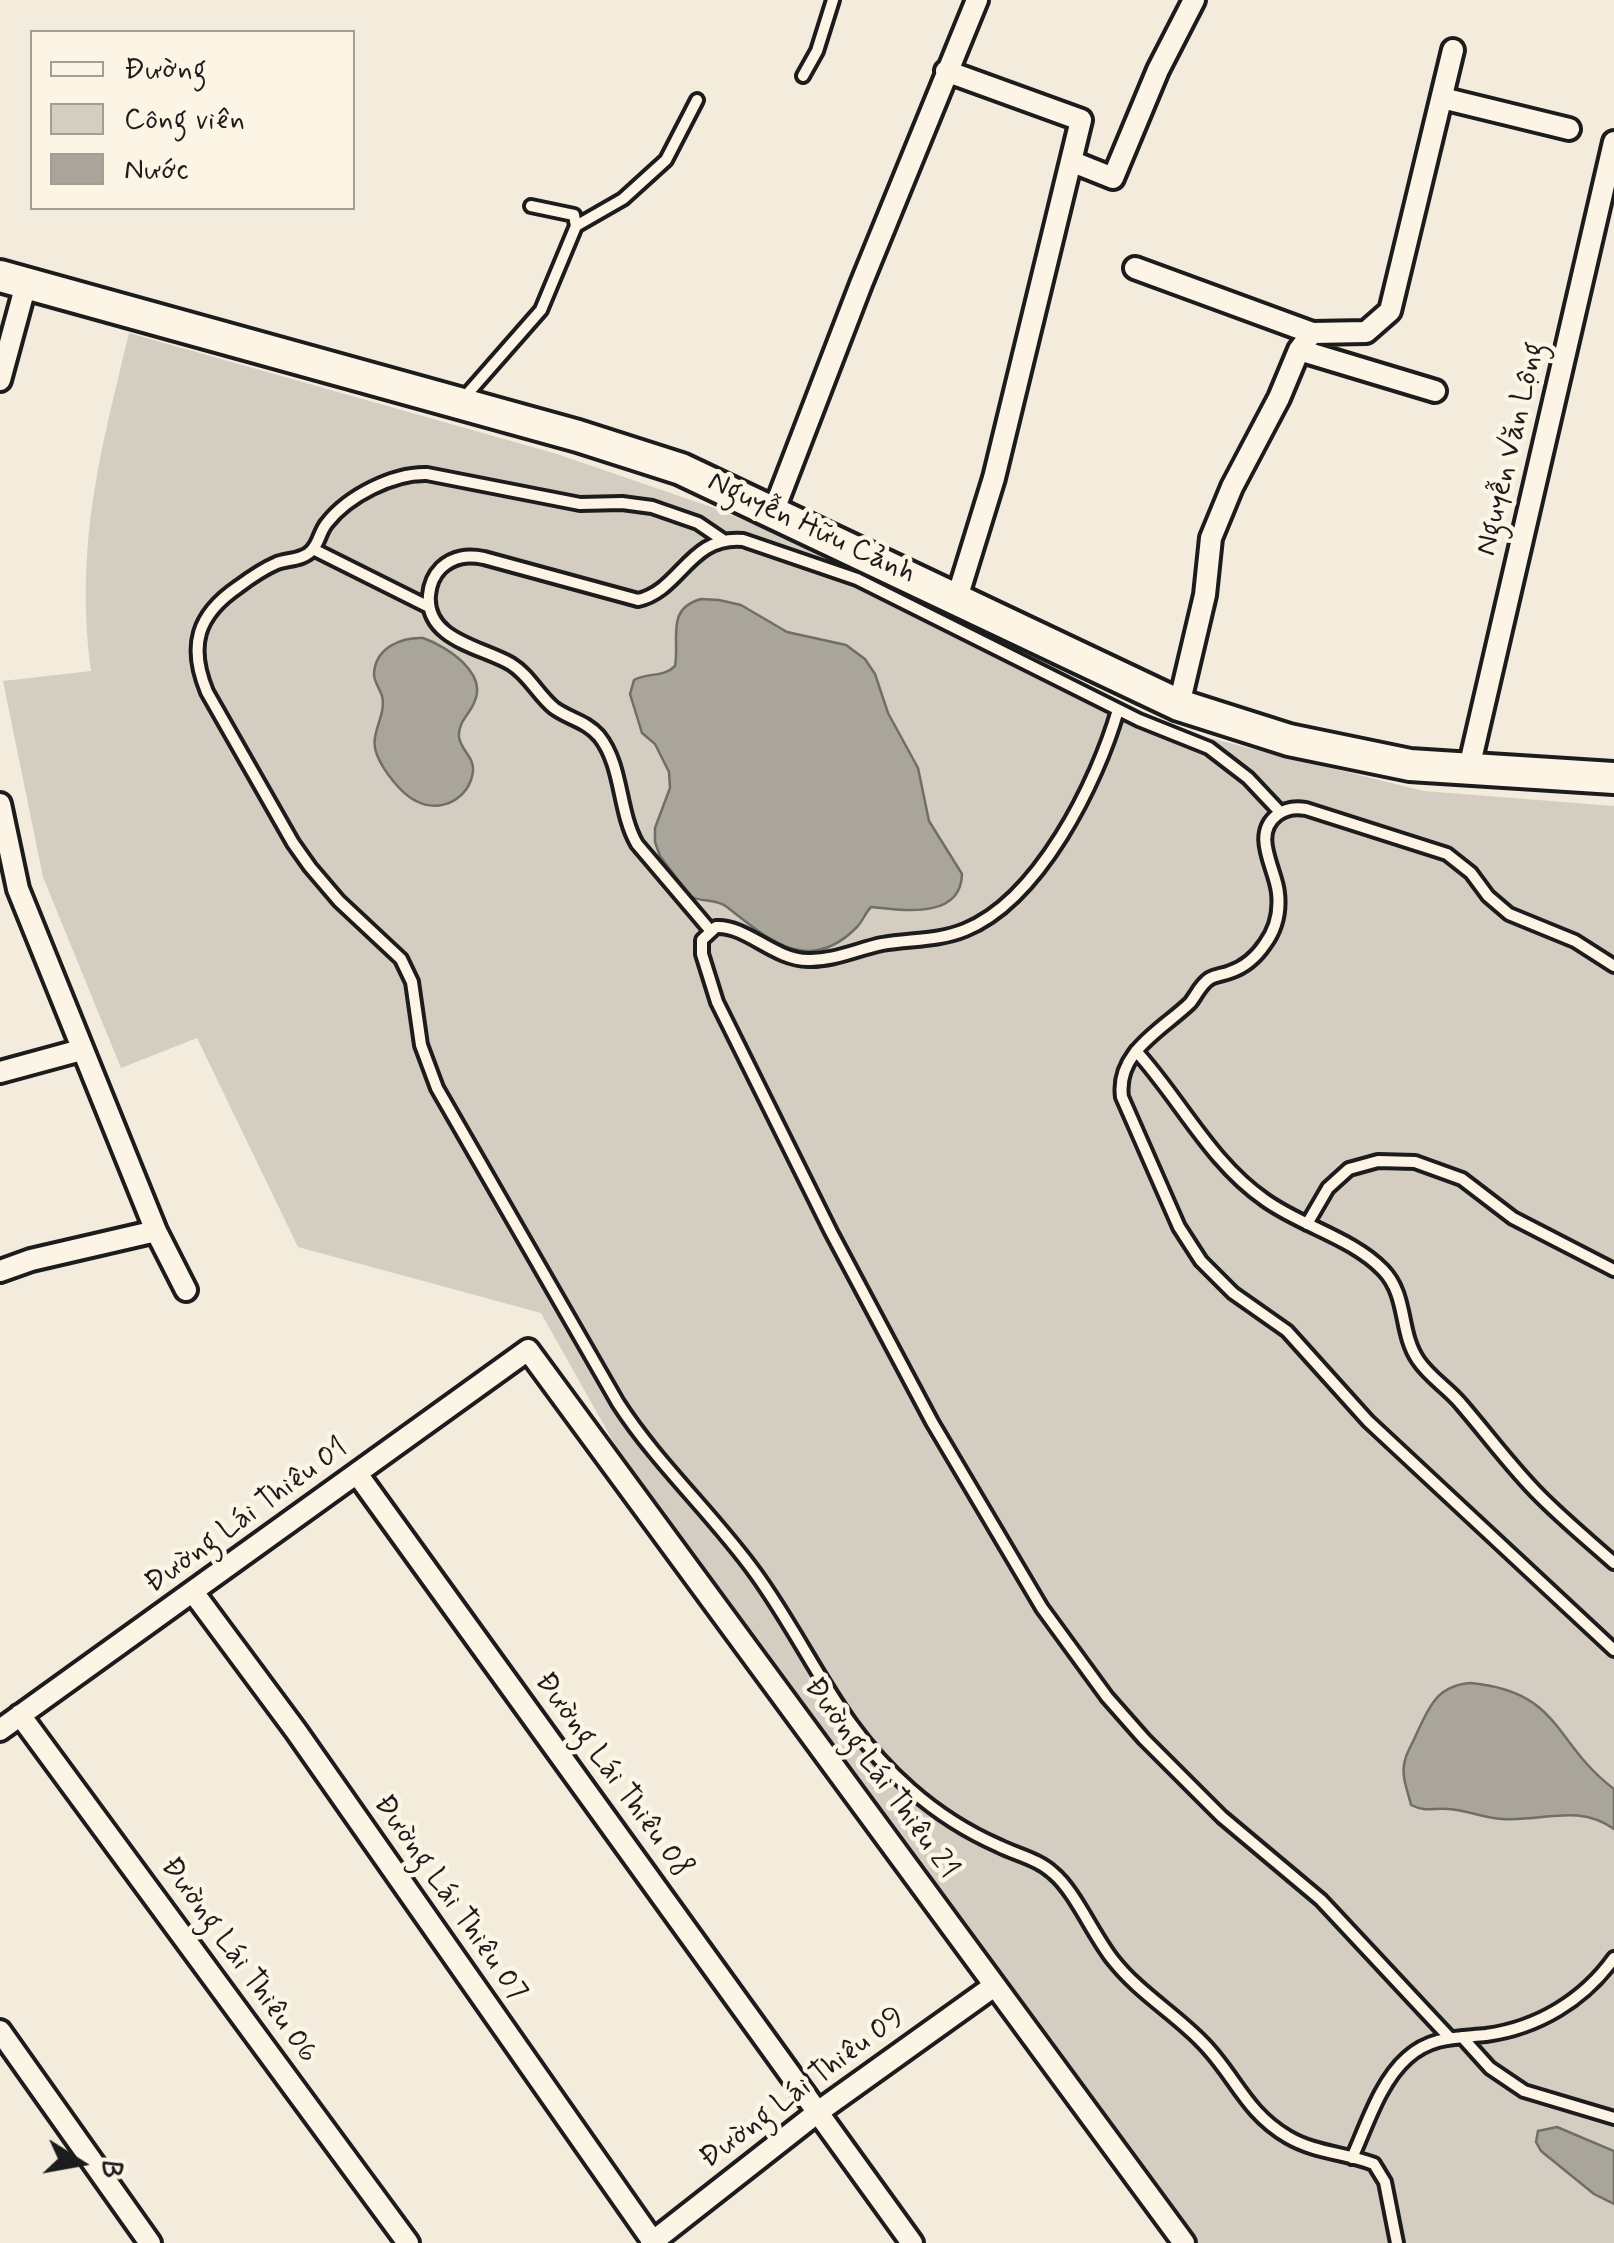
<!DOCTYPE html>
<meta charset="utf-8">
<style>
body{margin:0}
#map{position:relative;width:1614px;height:2243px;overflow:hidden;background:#f3ecdd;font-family:Mynerve,sans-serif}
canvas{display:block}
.legend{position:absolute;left:30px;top:30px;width:325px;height:180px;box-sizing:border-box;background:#fcf5e5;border:2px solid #a29e95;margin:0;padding:12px 18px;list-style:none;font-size:30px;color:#1c1c1c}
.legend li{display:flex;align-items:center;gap:20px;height:50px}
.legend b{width:50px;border:2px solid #a29e95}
.north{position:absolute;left:30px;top:2113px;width:100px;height:100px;-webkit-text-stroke:8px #fcf5e5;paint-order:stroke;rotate:101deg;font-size:28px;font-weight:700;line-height:40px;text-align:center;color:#1c1c1c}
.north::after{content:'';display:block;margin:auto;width:35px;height:45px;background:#1c1c1c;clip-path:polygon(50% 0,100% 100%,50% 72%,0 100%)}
</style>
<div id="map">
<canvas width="1614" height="2243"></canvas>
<ul class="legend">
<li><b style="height:12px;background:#fcf5e5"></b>Đường</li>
<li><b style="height:28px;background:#d3cec1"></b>Công viên</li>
<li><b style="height:28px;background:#aaa59b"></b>Nước</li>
</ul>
<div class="north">B</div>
</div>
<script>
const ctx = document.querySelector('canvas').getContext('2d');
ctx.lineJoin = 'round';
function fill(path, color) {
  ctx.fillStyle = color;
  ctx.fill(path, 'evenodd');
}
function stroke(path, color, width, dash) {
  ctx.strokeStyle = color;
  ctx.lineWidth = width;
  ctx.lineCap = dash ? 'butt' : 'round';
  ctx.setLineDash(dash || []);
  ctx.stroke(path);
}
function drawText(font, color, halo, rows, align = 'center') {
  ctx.font = font + ' Mynerve,sans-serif';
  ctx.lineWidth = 9;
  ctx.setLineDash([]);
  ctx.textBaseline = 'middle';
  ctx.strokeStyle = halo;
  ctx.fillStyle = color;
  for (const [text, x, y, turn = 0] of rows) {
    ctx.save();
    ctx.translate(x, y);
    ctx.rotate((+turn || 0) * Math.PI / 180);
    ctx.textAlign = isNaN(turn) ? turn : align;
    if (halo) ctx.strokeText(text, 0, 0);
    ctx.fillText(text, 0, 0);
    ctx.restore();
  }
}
const green = new Path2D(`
 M129,333l428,121 160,55 147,62 275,141 62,24 223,55 190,15v1437h-417l-574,-784 -82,-146 -243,-66 -101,-209 -76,30 -78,-191 -40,-196 88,-10c-16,-127 9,-217 38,-338z`);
const water = new Path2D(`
 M701,599l18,1 22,5 46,27 59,13 19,14 10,15 13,39 30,55 11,53 33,53c-1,46 -60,36 -91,33 -6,6 -8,14 -14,20 -48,49 -88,13 -130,-20 -12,-9 -25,-4 -37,-11l-30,-40 -5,-14v-14l15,-40 -1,-16 -14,-28 -13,-11 -12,-39 4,-14c14,-8 29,-2 41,-14 5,-27 -10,-57 26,-67z
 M423,638c23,8 66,35 51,65 -5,12 -16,19 -15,34 2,14 15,19 14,34 -3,28 -33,43 -57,30 -15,-7 -33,-31 -39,-46 -9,-21 10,-38 5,-59 -2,-7 -8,-14 -8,-22 1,-26 27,-37 49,-36z
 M1471,1683c91,9 82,60 143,106v40c-37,-26 -70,-7 -112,-10 -19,-1 -35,-9 -54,-10 -15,-1 -23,3 -37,-4 -3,-14 -9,-25 -7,-40 1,-11 8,-20 12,-30 13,-28 21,-50 55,-52z
 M1557,2127l57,24v53l-20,-10 -53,-43 -5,-9 2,-11z`);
const lane = new Path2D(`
 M803,76l14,-25 16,-51
 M576,226l47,-27 43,-39 31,-60
 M462,400l79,-90 35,-84 -2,-11 -43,-9
 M723,540l-25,-17 -46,-16 -30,-4 -42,1 -153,-30c-34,-1 -79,22 -100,49 -7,8 -8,20 -15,27 -8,10 -24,9 -35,13 -14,6 -27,15 -39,24 -41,28 -50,59 -31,105l86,151 17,24 29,34 62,58 11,23 9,63 16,43 181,315c40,62 95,111 138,171 54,75 82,153 154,215 26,23 57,43 89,57 18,9 39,13 54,27 22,18 40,62 60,87 26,33 61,53 89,82 33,33 43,70 86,95 27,16 58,16 86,27l11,18 12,61
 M313,549l116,58
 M1118,710c-21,73 -79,190 -153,220 -27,11 -54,9 -83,14 -24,5 -49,17 -74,16 -34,0 -62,-35 -92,-33l-14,13v14l15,48 114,230 101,190 110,186 65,89 37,42 78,78 99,83 128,137
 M710,930l-73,-86c-19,-33 -14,-78 -38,-108 -13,-15 -30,-17 -45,-28 -16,-13 -25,-33 -43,-44 -29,-17 -86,-24 -82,-69 1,-11 5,-20 12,-27 13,-12 27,-13 43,-10l154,42c42,-9 52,-65 105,-60l114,39 282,141 70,28 39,30 32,34
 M1614,966l-39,-25 -66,-27 -21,-18 -17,-23 -24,-19 -141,-45c-11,-2 -20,-1 -29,6 -26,20 -1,54 1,78 2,18 -2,36 -13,51 -8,12 -20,23 -35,28 -7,3 -15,3 -21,7 -9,6 -13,17 -19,24 -28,27 -74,49 -68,94l57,130 22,34 32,32 54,38 81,90 246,229
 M1136,1051c44,48 74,111 129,149 36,26 87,38 118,70 25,26 16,62 35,90 12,18 30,28 43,44 25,29 47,59 74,87 25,26 52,48 79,72
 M1307,1224l21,-36 21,-19 29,-8 37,1 47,17 51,39 101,52
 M1462,2037l28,31 34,23 90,27
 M1352,2158c15,-33 28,-76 55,-100 24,-22 50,-20 79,-23 52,-7 98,-35 128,-77`);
const street = new Path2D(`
 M946,71l135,49 -87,358 -37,120
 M1442,98l127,31
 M1073,162l40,16 45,-108 36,-70
 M1135,268l177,65
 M1299,350l136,41
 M0,380l26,-96
 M774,510l87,-226 116,-284
 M1179,705l26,-110 6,-57 21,-51 47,-89 20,-48 13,-17 54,-1 24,-21 63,-261
 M1469,768l145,-626
 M0,804l18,85 138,342 30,59
 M0,1072l81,-22
 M0,1271l31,-11 125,-29
 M358,1475l554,768
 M193,1592l103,139 358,512
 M20,1715l388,528
 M0,1730l528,-380 656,893
 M0,2031l150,212
 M651,2243l167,-131 176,-126`);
const secondary = new Path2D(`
 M0,276l578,160 103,33 498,236 110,35 121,25 204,13`);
const streetNames = [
 ["Nguyễn Văn Lộng",1512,449,-77],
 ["Nguyễn Hữu Cảnh",811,529,25],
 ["Đường Lái Thiêu 01",247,1517,-36],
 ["Đường Lái Thiêu 08",612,1776,54],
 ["Đường Lái Thiêu 21",880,1779,54],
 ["Đường Lái Thiêu 07",449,1899,55],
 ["Đường Lái Thiêu 06",238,1961,54],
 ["Đường Lái Thiêu 09",803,2089,-37]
];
fill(green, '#d3cec1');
fill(water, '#aaa59b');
stroke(water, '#716e68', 2.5);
stroke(lane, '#1c1c1c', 18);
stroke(street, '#1c1c1c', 28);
stroke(secondary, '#1c1c1c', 38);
stroke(lane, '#fcf5e5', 10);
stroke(street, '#fcf5e5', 20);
stroke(secondary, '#fcf5e5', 30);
drawText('30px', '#1c1c1c', '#fcf5e5', streetNames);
</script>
